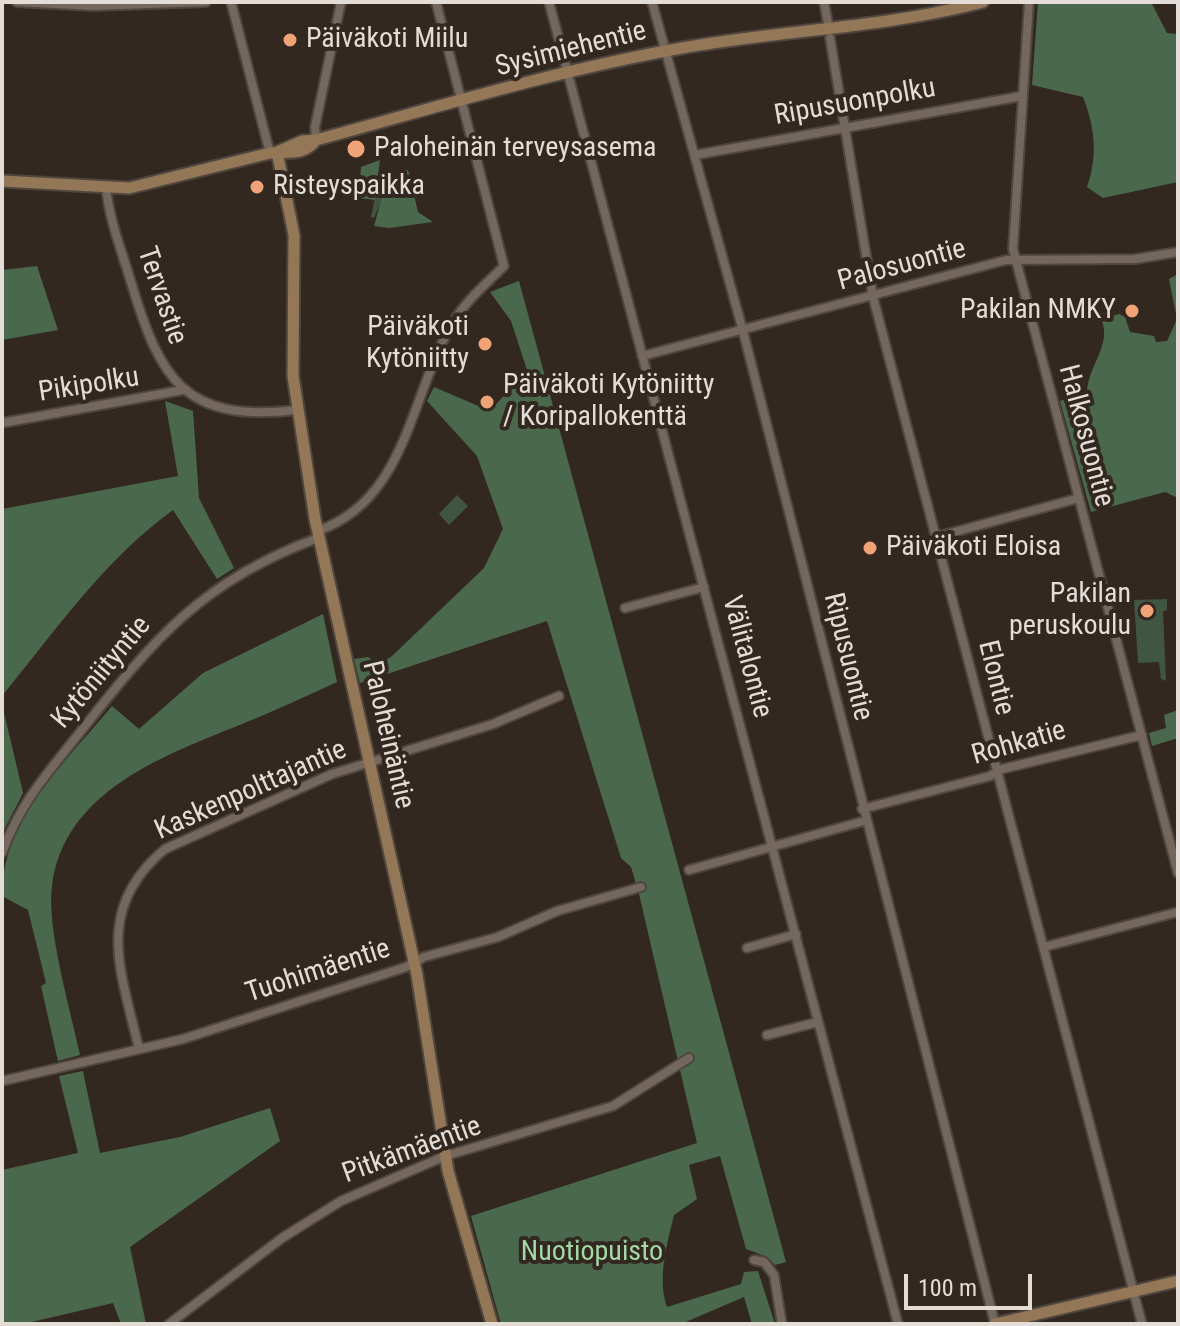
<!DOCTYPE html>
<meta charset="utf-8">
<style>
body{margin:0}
#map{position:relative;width:1180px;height:1326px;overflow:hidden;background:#332820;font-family:"Roboto Condensed",sans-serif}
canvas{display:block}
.frame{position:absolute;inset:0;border:4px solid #e3dcd7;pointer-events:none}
.scale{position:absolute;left:904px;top:1274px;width:128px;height:36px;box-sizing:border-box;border:4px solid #e3dcd7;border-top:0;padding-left:10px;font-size:24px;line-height:28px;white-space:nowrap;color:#e3dcd7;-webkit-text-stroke:6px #332820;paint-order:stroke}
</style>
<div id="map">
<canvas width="1180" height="1326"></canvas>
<div class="frame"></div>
<div class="scale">100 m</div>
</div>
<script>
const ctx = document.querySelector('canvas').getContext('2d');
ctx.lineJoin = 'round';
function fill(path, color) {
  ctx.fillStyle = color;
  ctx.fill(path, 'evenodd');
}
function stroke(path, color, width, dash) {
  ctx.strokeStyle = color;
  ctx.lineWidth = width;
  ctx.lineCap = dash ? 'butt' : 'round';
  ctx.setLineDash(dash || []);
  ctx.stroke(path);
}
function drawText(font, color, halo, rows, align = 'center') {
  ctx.font = font + ' "Roboto Condensed",sans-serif';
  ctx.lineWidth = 8;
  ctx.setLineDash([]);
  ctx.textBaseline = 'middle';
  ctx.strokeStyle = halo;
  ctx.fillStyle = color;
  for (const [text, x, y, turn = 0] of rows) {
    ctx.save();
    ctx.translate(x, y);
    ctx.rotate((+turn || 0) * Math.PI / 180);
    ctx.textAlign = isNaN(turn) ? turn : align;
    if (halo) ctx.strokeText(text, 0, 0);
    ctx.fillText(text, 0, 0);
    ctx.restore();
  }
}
const green = new Path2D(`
 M380,173l10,7 -16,38 -3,-1z
 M457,495l11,11 -19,19 -10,-11z
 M1167,599v11l-4,1 3,70 -5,-2 -2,-17 -21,1 -4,-63z`);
const forest = new Path2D(`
 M1038,2h113l16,31 11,1v148l-75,16 -16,-11c11,-31 8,-59 -4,-90l-51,-12z
 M380,160l-5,40 -16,-2 2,-31z
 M402,169l6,1 10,42 15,10 -44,6 -15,-2 12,-44 8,-2z
 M37,266l21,64 -56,10v-70z
 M1178,274v224l-13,-6 -74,20 -31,-111 27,-8c0,-26 26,-49 14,-74l18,-5 6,3 5,15 24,4 2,6 11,-1 10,-22 -8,-40z
 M519,281l267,981 -11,3 -8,-8 -21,-8 -26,-93 -31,9 8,34 -23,16c-7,29 -17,64 -7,92l74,-23 3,-12 14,-1 17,53h-23l-8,-27 -63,27h-180l-30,-108 226,-73 -58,-249 -8,-27 -10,-9 -74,-237 -187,62 -6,-24 14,-2 11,8 13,-9 92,-88 19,-39 -26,-73 -50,-55 7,-14 56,24 37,-41 -16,-49 -21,-29z
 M165,401l28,10 6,87 35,70 -17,11 -44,-69c-68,49 -118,121 -171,186v-187l176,-33z
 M323,614l14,68c-31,14 -63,29 -95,42 -76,31 -178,66 -190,162 -6,41 19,126 28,169l-22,6 -17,-75 5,-3 -18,-73 -26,-14c0,-77 64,-134 110,-190l27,23 64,-56z
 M2,704l21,89 -21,41z
 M1178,710v28l-26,8 -3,-13 17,-5 -2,-13z
 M83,1071l17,82 80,-16 90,-29 10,33 -150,106 16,77h-25l-8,-21 -90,21h-21v-154l76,-17 -19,-77z`);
const street = new Path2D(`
 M17,2l76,4 113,-4
 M231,2l39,151
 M549,2l349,1322
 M652,2l91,329 252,993
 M824,2l5,27
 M1029,2l-16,247 165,624
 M830,38l43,259 269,1027
 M316,140l-1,-13 26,-125
 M695,155l327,-59
 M106,187c3,32 16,65 25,95 29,97 53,141 165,128
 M642,356l364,-96 129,-1 43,-7
 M2,423l181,-33
 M317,531c89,-30 93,-134 134,-205 13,-24 34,-41 53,-60l-68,-264
 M936,537l143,-39
 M625,608l79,-21
 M862,809l128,-33 12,-7 140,-34
 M2,853c19,-52 46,-80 79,-122 73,-92 122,-151 237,-193
 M689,870l175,-49
 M1044,947l134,-35
 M747,948l49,-14
 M767,1035l51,-13
 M139,1049c-18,-78 -46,-140 26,-200l167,-75 161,-50 66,-28
 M2,1081l181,-42 223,-72 18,-10 74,-20 59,-26 84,-24
 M754,1260l10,2 10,13 8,49
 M169,1324l113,-86 59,-37 104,-45 168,-50 76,-48`);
const secondary = new Path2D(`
 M277,152l17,83 -1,141 22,143 102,456 31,196 44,153
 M277,152l25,-11 14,-1c121,-33 242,-70 366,-92 100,-18 203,-20 301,-46
 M2,181l127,7 141,-35c17,-2 33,4 46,-13
 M995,1324l183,-43`);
const markers = [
 [290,40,8,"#efa377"],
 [356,149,10,"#efa377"],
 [257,187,8,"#efa377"],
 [1132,311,8,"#efa377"],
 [485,344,8,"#efa377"],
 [487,402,8,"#efa377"],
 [870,548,8,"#efa377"],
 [1147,611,8,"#efa377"]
];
const poiNames = [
 ["Päiväkoti Miilu",306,40],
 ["Paloheinän terveysasema",374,149],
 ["Risteyspaikka",273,187],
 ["Pakilan NMKY",1116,311,"right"],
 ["Päiväkoti",469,328,"right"],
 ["Kytöniitty",469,360,"right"],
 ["Päiväkoti Kytöniitty",503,386],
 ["/ Koripallokenttä",503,418],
 ["Päiväkoti Eloisa",886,548],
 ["Pakilan",1131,595,"right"],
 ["peruskoulu",1131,627,"right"]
];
const streetNames = [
 ["Sysimiehentie",571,50,-14],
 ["Ripusuonpolku",855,103,-10],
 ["Palosuontie",902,266,-15],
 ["Tervastie",161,296,71],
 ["Pikipolku",89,386,-9],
 ["Halkosuontie",1085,436,75],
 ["Välitalontie",746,657,75],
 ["Ripusuontie",847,657,76],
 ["Kytöniityntie",102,673,-50],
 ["Elontie",995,678,76],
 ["Paloheinäntie",387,735,77],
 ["Rohkatie",1019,744,-16],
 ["Kaskenpolttajantie",251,791,-24],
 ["Tuohimäentie",318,972,-18],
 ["Pitkämäentie",412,1151,-20]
];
const parkNames = [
 ["Nuotiopuisto",592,1253]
];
fill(green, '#415642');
fill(forest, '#4a694c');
stroke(street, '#4e463f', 12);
stroke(secondary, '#4e463f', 15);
stroke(street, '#73675e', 8);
stroke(secondary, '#947756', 11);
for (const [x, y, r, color] of markers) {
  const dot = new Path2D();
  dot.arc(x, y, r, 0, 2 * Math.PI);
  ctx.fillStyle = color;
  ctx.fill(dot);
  stroke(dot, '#332820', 3);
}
drawText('28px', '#e3dcd7', '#332820', poiNames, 'left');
drawText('28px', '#e3dcd7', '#332820', streetNames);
drawText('28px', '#a3d8a7', '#332820', parkNames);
</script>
